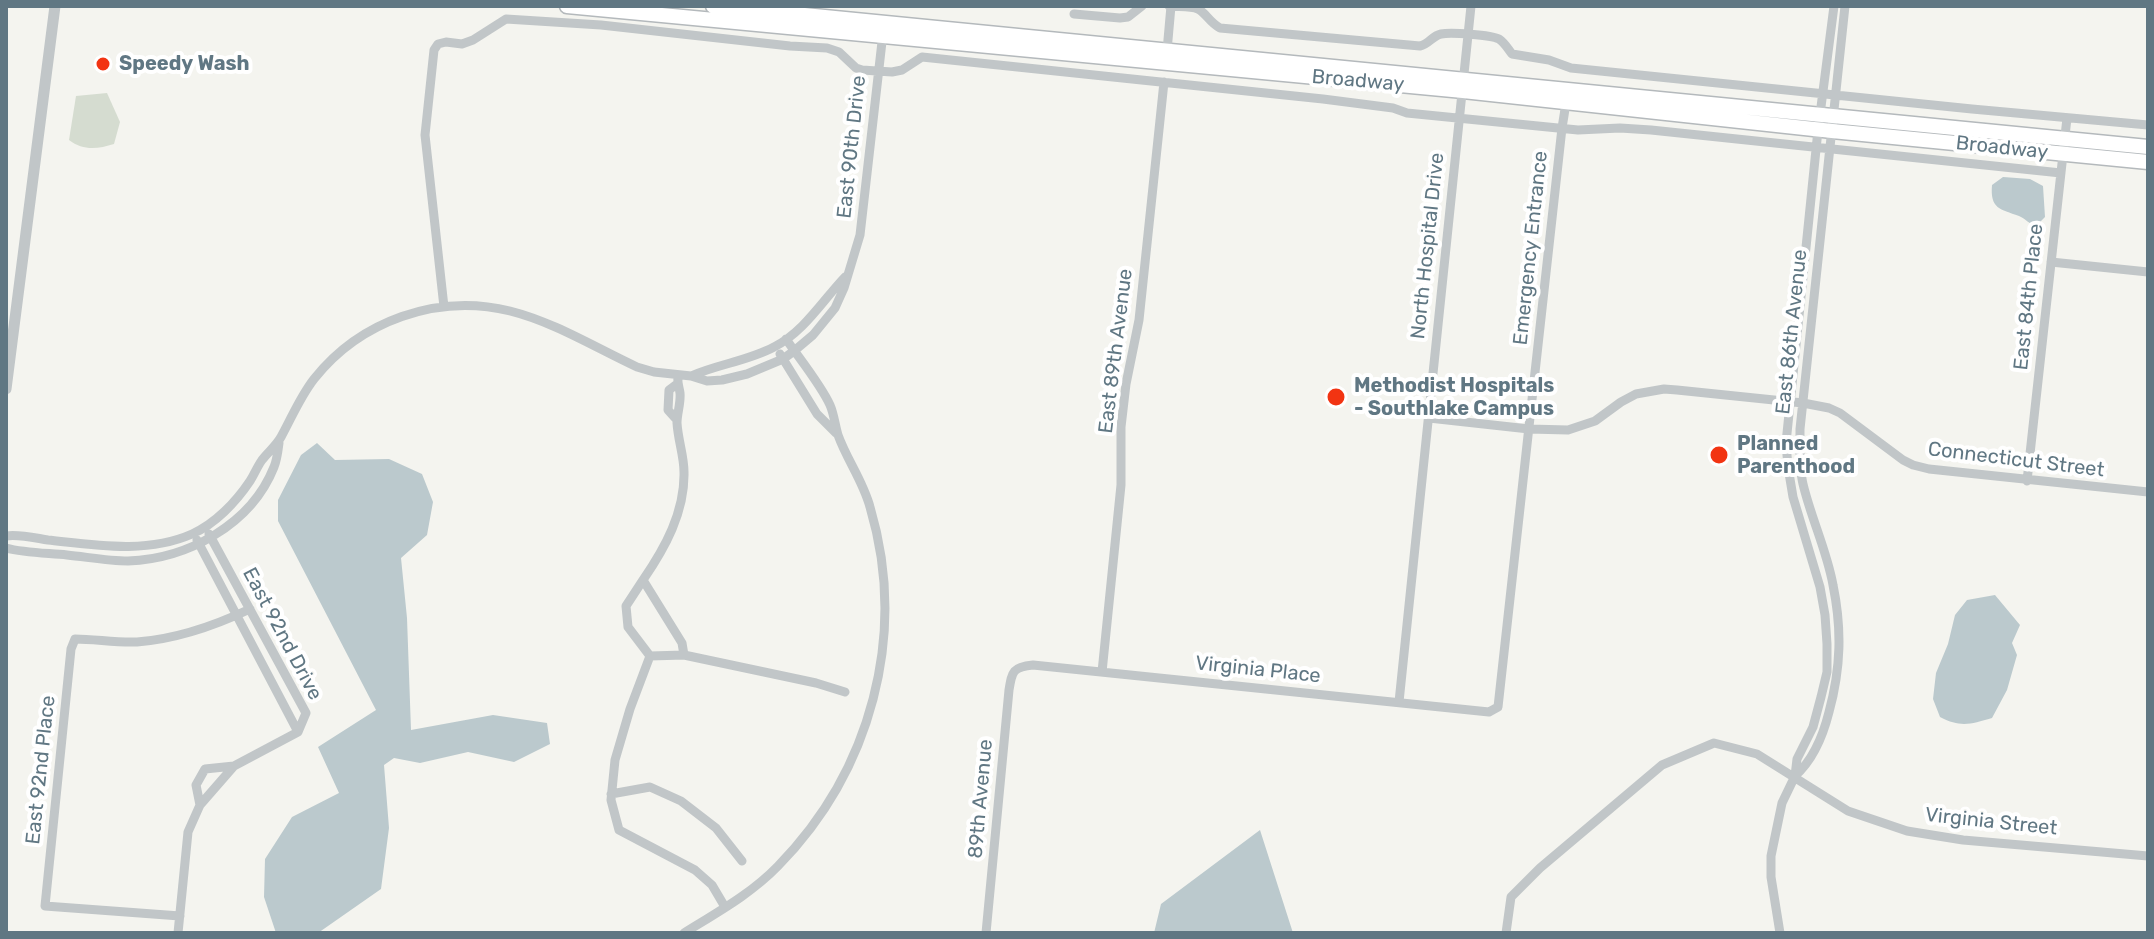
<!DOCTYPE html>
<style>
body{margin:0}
#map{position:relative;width:2154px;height:939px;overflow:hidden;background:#f4f4ef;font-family:Rubik,sans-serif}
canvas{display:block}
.frame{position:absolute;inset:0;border:8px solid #607783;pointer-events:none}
</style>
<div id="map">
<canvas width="2154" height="939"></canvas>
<div class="frame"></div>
</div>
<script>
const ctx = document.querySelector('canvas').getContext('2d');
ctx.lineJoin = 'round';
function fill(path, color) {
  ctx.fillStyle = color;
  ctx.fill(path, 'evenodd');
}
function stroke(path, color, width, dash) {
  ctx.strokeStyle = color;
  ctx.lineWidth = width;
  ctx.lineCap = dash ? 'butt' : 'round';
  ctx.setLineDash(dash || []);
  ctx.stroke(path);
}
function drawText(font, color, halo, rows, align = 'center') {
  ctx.font = font + ' Rubik,sans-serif';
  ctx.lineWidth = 8;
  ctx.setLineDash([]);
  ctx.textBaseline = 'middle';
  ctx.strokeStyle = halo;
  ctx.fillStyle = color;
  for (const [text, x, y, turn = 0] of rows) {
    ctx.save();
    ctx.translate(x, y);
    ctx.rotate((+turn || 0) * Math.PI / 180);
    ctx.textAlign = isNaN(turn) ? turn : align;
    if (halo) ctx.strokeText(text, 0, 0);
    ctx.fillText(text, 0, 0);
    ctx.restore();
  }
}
const green = new Path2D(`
 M107,93l13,29 -6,22c-16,5 -31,7 -45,-4l7,-44z`);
const water = new Path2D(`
 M2003,177l27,2 13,7 2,31 -9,9c-7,-2 -10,-7 -17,-10 -19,-7 -29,-7 -27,-31z
 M317,443l18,17 54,-1 33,15 11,28 -6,33 -26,23 6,60 4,112 82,-15 54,8 3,21 -36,18 -46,-10 -48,11 -26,-5 -10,7 5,63 -8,61 -63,44h-42l-12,-36 1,-38 27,-42 47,-24 -21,-46 58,-37 -98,-189v-21l23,-45z
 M1995,595l25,30 -8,18 5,12 -10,35 -15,28c-21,6 -31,10 -52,-1l-7,-18 3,-26 12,-29 7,-29 12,-15z
 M1260,830l33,103h-139l7,-29z`);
const minor = new Path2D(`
 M1169,6c9,1 22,0 29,3 7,3 12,14 22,19l200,18c9,-2 12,-10 21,-12 10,-2 50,1 58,5 6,4 9,10 13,15l37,6 22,8 401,41 176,16
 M1074,14l46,4 8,-1 14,-11
 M1167,51l4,-45
 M2051,262l97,10
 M444,307l-19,-172 9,-85 4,-6 8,-2 16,2 11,-4 33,-21 95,6 189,21 37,2 12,4 17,16 6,2 30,2 10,-2 20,-13 401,42 70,9 14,5 171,17 42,-2 31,2 410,43
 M780,354l37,60 19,19
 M691,376c27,-12 57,-15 83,-29 30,-15 49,-47 71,-70
 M1429,418l100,11 39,1 27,-9 26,-19 15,-8 28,-5 13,1 126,13 26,5 11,5 63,47 10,5 16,4 219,23
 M677,420l-9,-10 1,-20 8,-6
 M2027,481l40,-363
 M209,534l97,179 -8,19
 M6,536c13,-2 29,2 42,4 47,5 99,14 144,-6 23,-10 44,-32 58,-53 4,-6 7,-14 12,-21 6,-8 14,-14 19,-23 11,-20 19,-40 33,-58 46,-58 123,-86 196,-68 44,11 86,37 127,56l17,5 37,4 16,5 15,-1 25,-6 36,-15 11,-8 19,-16 22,-27 9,-20 16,-53 23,-202
 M197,540l101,192
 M6,548c19,5 41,5 61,7 20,2 41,6 61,6 59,-2 123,-36 146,-94 3,-7 4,-16 5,-24
 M643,580c22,-32 42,-68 41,-108 0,-16 -6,-32 -7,-49 0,-10 4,-20 3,-30 -1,-7 -3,-10 -2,-18
 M684,655l-2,-12 -39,-63 -17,26 2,21 22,29 34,-1 132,28 29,9
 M650,656l-20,53 -15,51 -4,40 8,30 76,40 17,15 13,22
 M1102,672l19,-187v-58l5,-43 13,-64 25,-238
 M1399,702l72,-696
 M1795,776c18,-16 28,-40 34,-64 12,-44 13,-83 4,-127 -6,-34 -22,-67 -30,-101 -4,-17 -3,-36 -3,-55l45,-423
 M611,794l39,-7 31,14 35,27 26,33
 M200,805l-4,-20 9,-16 29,-3
 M180,916l-135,-10 26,-257 4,-10c20,0 41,4 62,3 40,-3 77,-16 113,-33
 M178,933l10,-101 12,-27 34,-39 64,-34
 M684,933c32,-20 67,-39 94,-67 93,-95 130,-231 92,-359 -7,-26 -23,-47 -32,-72 -3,-10 -4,-21 -8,-30 -9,-20 -31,-47 -44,-66
 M986,933l23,-243c3,-19 4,-23 24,-25l456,47 9,-5 64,-579 4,-25 2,-2
 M1506,933l5,-36 29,-29 122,-103 52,-22 43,11 91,57 59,20 56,9 185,16
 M1780,933l-9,-56v-21l11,-53 13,-27 2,-17 16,-32 8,-30 6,-25v-28l-2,-29 -5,-28 -27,-90 -5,-30 -2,-24 32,-313 16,-124`);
const tertiary = new Path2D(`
 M6,389l49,-383`);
const primary = new Path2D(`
 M567,6l896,85 369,40 316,31
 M713,6l1435,141`);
const markers = [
 [103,64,8,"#f23412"],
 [1336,397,10,"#f23412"],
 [1719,455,10,"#f23412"]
];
const poiNames = [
 ["Speedy Wash",119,64],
 ["Methodist Hospitals",1354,386],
 ["- Southlake Campus",1354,409],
 ["Planned",1737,444],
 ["Parenthood",1737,467]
];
const streetNames = [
 ["Broadway",1358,81,5],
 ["East 90th Drive",852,147,-84],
 ["Broadway",2002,148,6],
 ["North Hospital Drive",1428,246,-84],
 ["Emergency Entrance",1531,248,-84],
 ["East 84th Place",2029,297,-84],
 ["East 86th Avenue",1792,332,-84],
 ["East 89th Avenue",1116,351,-83],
 ["Connecticut Street",2016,460,7],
 ["East 92nd Drive",282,634,62],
 ["Virginia Place",1258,670,6],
 ["East 92nd Place",41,770,-84],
 ["89th Avenue",981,799,-85],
 ["Virginia Street",1991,822,6]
];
fill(green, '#d5dcd0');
fill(water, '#bbc9cd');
stroke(primary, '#b4b9bc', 17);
stroke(minor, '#c1c6c8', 9);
stroke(tertiary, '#c1c6c8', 11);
stroke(primary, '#fff', 14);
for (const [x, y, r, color] of markers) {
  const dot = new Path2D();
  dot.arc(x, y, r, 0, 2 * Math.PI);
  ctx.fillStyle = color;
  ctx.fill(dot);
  stroke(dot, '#fff', 3);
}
drawText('bold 20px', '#607783', '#fff', poiNames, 'left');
drawText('20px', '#607783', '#fff', streetNames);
</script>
